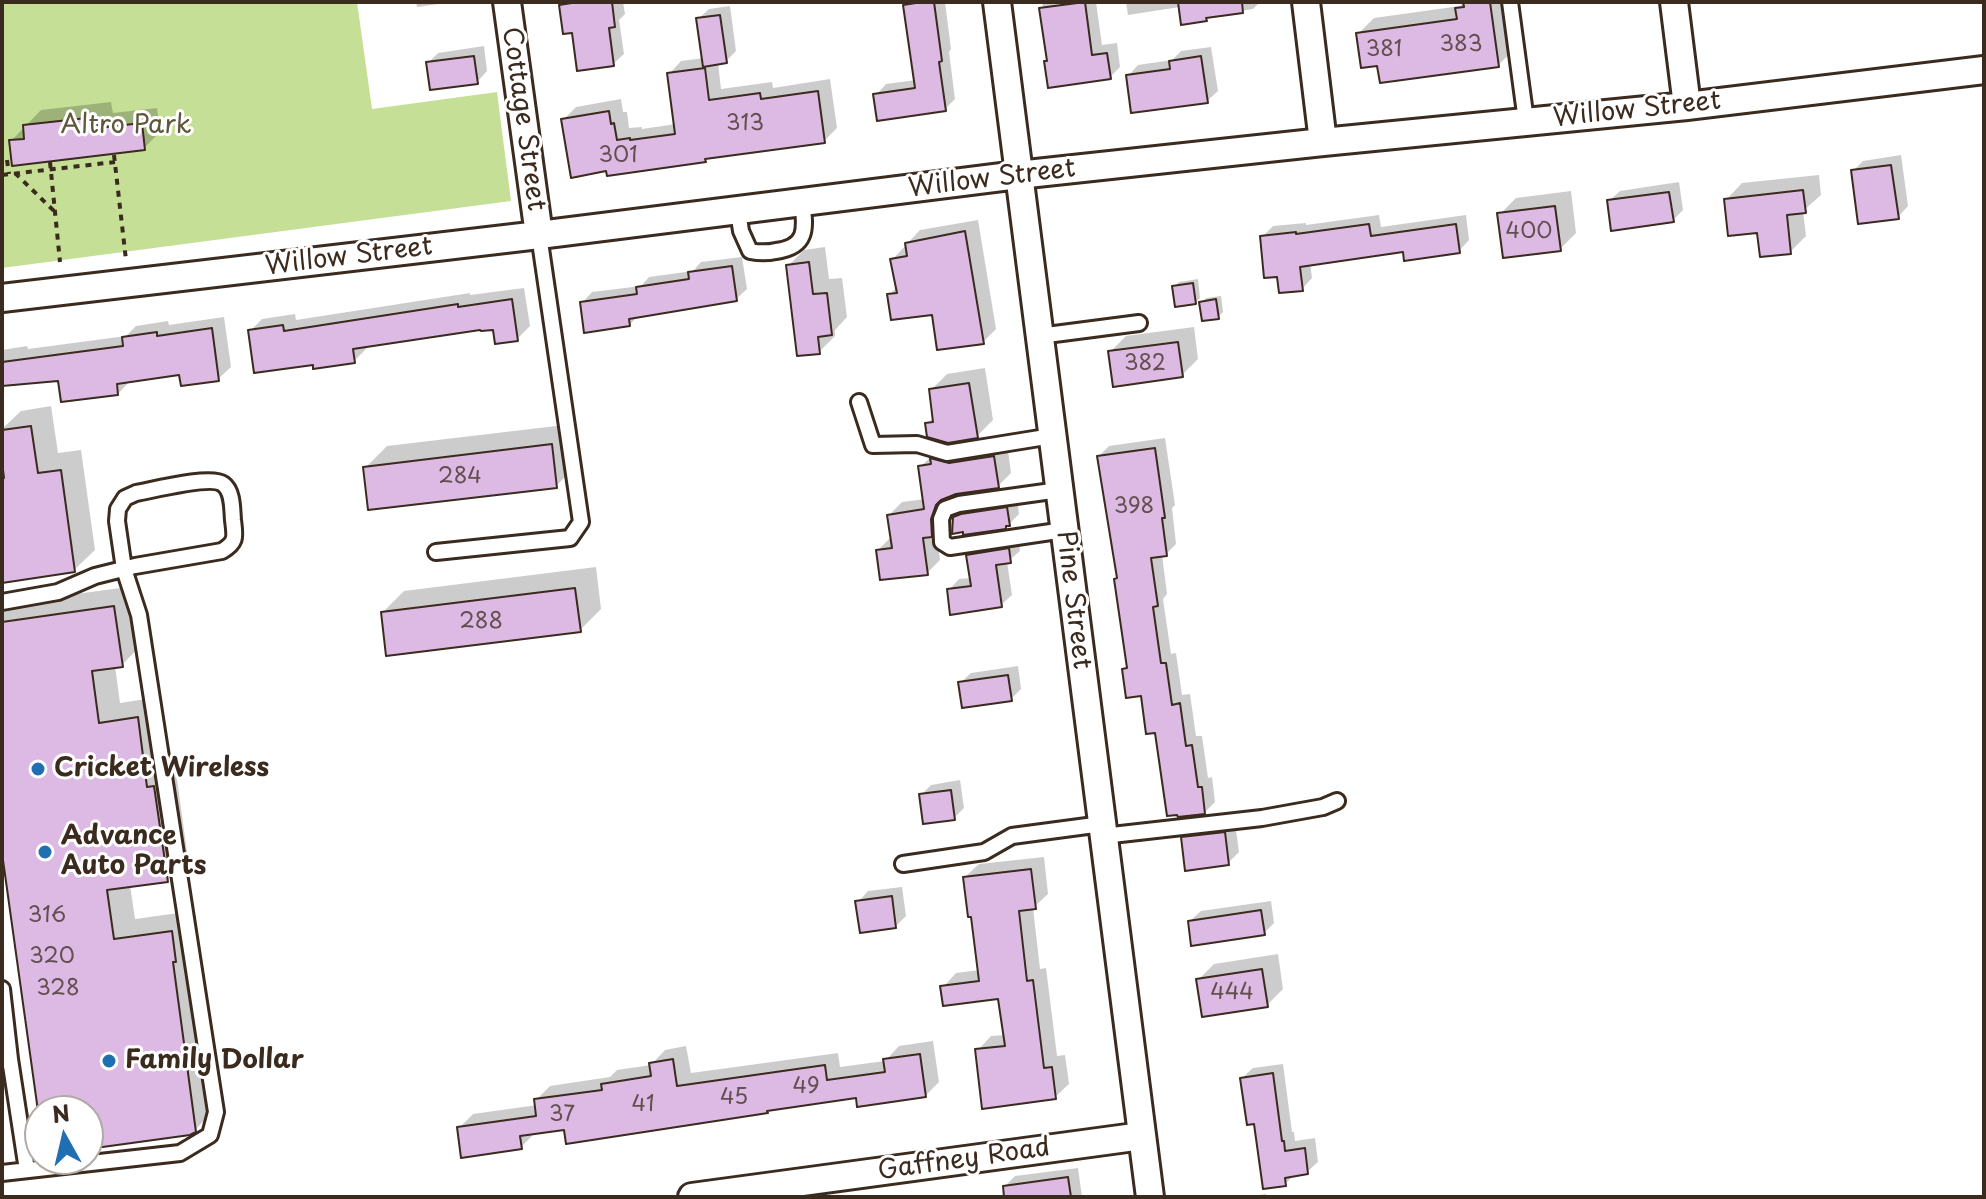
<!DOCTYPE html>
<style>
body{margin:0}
#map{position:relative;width:1986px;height:1199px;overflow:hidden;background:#fff;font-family:"Playpen Sans",sans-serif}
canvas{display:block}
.frame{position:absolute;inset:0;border:4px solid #3b2a1e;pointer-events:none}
.north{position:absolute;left:24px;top:1095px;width:80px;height:80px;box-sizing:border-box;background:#fff;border:2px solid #b1aaa5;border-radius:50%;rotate:352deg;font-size:22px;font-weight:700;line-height:32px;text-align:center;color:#3b2a1e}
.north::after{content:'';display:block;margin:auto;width:28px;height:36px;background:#1f6fb2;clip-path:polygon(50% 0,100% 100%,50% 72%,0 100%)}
</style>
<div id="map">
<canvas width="1986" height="1199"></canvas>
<div class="frame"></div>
<div class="north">N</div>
</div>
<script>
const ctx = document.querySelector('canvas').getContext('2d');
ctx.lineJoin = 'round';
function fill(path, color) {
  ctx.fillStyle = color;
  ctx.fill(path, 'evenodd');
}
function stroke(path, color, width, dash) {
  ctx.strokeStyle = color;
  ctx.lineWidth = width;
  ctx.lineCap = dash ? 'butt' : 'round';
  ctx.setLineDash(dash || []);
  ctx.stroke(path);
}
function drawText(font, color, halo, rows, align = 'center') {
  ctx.font = font + ' "Playpen Sans",sans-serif';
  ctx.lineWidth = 6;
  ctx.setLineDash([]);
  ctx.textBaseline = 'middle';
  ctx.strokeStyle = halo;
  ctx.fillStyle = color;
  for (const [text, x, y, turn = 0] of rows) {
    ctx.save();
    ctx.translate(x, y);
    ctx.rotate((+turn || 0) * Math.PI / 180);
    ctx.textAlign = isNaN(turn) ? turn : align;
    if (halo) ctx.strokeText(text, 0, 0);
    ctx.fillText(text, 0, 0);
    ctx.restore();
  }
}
const green = new Path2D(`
 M2,2h355l15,107 125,-17 14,109 -509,67z`);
const shadow = new Path2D(`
 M416,2h38l-37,5z
 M561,2h62l2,12 -6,6 5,34 -11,10 -39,-33 -9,1z
 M908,2h37l6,47 -2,3 6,47 -10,10 -69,-14 10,-11 30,-4 -11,-75z
 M1042,2h54l6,43 15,-2 3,24 -10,10 -62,-17 -7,-52 2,-1z
 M1126,2h134l-7,7 -44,7 -3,3 -26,-12 -52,8z
 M1464,2h44l7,47 -17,16 -140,-31 16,-16 86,-12z
 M730,6l6,45 -10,10 -8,2 3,26 51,-7 1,6 57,-9 7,49 -13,13 -116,16 -3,3 -96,14 -46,-54 13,-13 45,-8 2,13h4l2,16 13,-1v2l34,-5 -7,-50 12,-13 23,-3 -6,-39 11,-10z
 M484,46l3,25 -10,11 -49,-19 10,-10z
 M1211,47l7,44 -11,10 -79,-25 10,-11 34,-5 9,-9z
 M111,102l2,11 44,-5 3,24 -16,16 -133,-7 30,-31z
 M1901,155l7,51 -10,11 -45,-46 10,-10z
 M1819,175l2,20 -18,16 3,25 -16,16 -31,-21 -33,-31 16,-17z
 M1679,182l4,28 -10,10 -64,-19 11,-10z
 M1571,191l5,42 -16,16 -60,-35 16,-16z
 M1379,215l2,12 85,-12 3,25 -10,11 -54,-1 -95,13 2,15 -10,11 -24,-15 -16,-37 11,-11 33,-3v2z
 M978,220l18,109 -13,13 -50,-30 -44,-17 9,-9 -5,-27 27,-29z
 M825,247l4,32 13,-1 5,39 -12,13v6l-16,16 -31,-86 16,-16z
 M742,257l5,32 -11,10 -97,16 -10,10 -47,-22 10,-11 49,-6 8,-9 44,-6 8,-9z
 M1198,279l2,19 -4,4 -21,-16 4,-4z
 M524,288l6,38 -13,13 -22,-12 -129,18v4l-12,12 -39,1 -65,-31 12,-12 33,-5 1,6 174,-27v2z
 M1221,296l2,16 -5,5 -17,-14 5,-5z
 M224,317l7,50 -13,12 -37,-6 -51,8 -12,13 -58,-15 -58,5v-34l25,-4 1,3 98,-13 10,-10 32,-5 1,4z
 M1194,327l4,32 -16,16 -72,-23 16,-16z
 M985,368l8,52 -16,16 -50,-12 8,-8 -4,-26 16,-16z
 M51,406l7,47 23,-3 14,100 -21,20 -72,11v-120h2l-2,-32 19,-18z
 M573,424l5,40 -22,22 -191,-18 22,-22z
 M1165,438l10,67 -3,3 4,36 -10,10 -4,1 5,39 -4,5 8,55 5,-1 6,42 8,-1 6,42h6l6,42 4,-1 3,25 -10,10 -48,-82 -15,-36 -18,-24 4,-4 -9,-89 -20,-121 10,-10z
 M1007,443l4,30 -13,13 -43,7 -9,3 -10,33 4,31 -13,13 -49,-23 14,-14 -3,-21 13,-13 23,-3 -5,-32 14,-13z
 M1017,498l2,16 -10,10 -44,6 -11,-12 11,-11z
 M1019,539l1,12 -13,11 5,33 -11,10 -52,-15 10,-11 12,-1 -3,-23 11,-10z
 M596,567l5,42 -21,21 -197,-18 21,-21z
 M135,586l8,57 -21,22 -7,1 5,37 39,-6 9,70 7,-2 13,94 -21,21 -37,5 5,34 58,-8 3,28 -3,3 23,166 -21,22 -107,17v-36h-48l-38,-273v-234z
 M1018,666l3,23 -10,10 -51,-16 11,-10z
 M960,780l4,28 -10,10 -33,-23 10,-10z
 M1235,823l4,29 -11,11 -45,-25 10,-10z
 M1044,857l4,37 -15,14 7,61 6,-1 11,88 8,-1 4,29 -14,13 -77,-47 13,-14 14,-1 -5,-39 -57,-9 13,-14 24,-3 -15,-93 14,-13z
 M902,887l4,29 -11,11 -37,-25 10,-11z
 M1271,901l3,22 -10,10 -74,-12 11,-10z
 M1278,954l5,35 -16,16 -69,-25 16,-16z
 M933,1041l6,41 -14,14h-67l-88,12 -3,3 -201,17 -31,5 -14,14 -62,-19 14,-14 64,-9 -1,-5 14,-14 60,-9 7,-7 34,-5 14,-15 21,-4 5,27 147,-20 2,14 45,-6 14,-15z
 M1283,1064l9,68h2l1,9 20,-3 3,24 -11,10 -12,2 -10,10 -29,-62 -14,-44 11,-10z
 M1078,1168l4,29h-76l-1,-11 10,-10z
 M1266,1194v3h-24z`);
const building = new Path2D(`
 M578,2h34l3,25 -6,1 5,38 -37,5 -5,-38 -9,1 -4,-29z
 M922,2h12l8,59 -3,1 7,49 -69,10 -4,-27 42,-6 -12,-83z
 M1085,2l7,53 15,-2 4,26 -63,9 -4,-27h3l-8,-53z
 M1178,2h64l1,11 -37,5 1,3 -26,4z
 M1463,2h27l9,65 -119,16 -3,-17 -16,2 -5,-35 101,-14 -2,-11 9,-1z
 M720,15l7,48 -24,4 -7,-49z
 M474,56l4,28 -48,6 -4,-28z
 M1201,56l7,47 -77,10 -5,-38 44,-6 -1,-8z
 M705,68l4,32 51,-7 1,6 57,-8 7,52 -120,16 1,3 -99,14 -1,-5 -35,7 -10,-59 48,-8 2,13 3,-1 3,17 13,-2v2l45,-6 -8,-61z
 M96,117l1,11 45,-5 3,27 -133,16 -3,-26 15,-1 -1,-14z
 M1891,165l8,54 -41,5 -7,-54z
 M1803,190l3,23 -19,2 4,39 -31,3 -3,-24 -29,3 -4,-37z
 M1669,192l5,30 -63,9 -4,-31z
 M1555,206l6,45 -58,7 -6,-45z
 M1369,224l2,12 85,-12 4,29 -56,8 -1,-9 -103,15 3,24 -24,2 -2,-16 -13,1 -4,-42 36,-4v2z
 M965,231l19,113 -47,6 -5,-35 -41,5 -4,-26 10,-1 -7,-34 17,-3 -2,-13z
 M809,262l4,32 14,-1 5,42 -14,2 2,17 -23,2 -11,-91z
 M732,266l5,35 -108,18 1,7 -46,7 -4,-31 57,-8 -1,-7 53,-8 -1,-7z
 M1193,283l3,21 -21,3 -3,-21z
 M512,299l6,42 -23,3 -2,-14 -12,1 -1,-1 -127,19 2,14 -42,6v-4l-59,8 -6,-43 35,-5 1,6 174,-27v3z
 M1216,299l3,20 -17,2 -3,-19z
 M212,328l7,53 -38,5 -2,-11 -62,9 1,11 -57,7 -3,-21 -56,5v-24l121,-16 -1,-9 35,-5v4z
 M1178,342l5,35 -70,10 -5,-36z
 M969,383l9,55 -30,5 -21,-6 -2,-14 8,-1 -4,-33z
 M31,426l7,47 23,-3 14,102 -73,11v-105h2l-2,-17v-31z
 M552,444l5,44 -189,22 -5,-43z
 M1155,448l10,70h-3l5,38 -16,2 7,48 -5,1 8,56h5l6,42 8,-2 6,43 6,-1 6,42h4l3,27 -27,3 -1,-2 -10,1 -12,-83 -9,1 -5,-38 -15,2 -4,-29 5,-1 -13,-89 3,-1 -20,-122z
 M994,456l5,32 -43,6 -15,6 -5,5 -5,14 1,18 -9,1 5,37 -48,5 -4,-30 16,-2 -5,-33 37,-6 -6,-43 13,-2 -1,-6 19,5z
 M1007,507l3,19h-4v3l-43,6v-3l-11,2 1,-17 8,-3z
 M1009,548l2,15 -15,2 6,42 -52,8 -3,-26 24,-3 -5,-31z
 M575,588l6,44 -195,24 -5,-44z
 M114,606l9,61 -31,4 7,52 39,-6 9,70 7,-1 14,96 -61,8 7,49 58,-8 4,31h-3l23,170 -6,3 -102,14v-38h-50l-36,-258v-231z
 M1008,675l4,26 -50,7 -4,-26z
 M951,790l4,30 -32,4 -4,-30z
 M1225,832l4,33 -44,6 -4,-34z
 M1031,869l5,40 -17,2 8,70 6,-1 11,88 8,-1 4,32 -74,10 -7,-60 30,-3 -7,-47 -55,7 -3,-20 39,-5 -8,-64h-3l-5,-40z
 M892,896l4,32 -36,5 -5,-32z
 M1261,910l4,25 -74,11 -3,-25z
 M1262,969l6,38 -66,10 -6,-38z
 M920,1054l6,43 -69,10 -1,-9 -89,13 1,2 -202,31 -2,-14 -44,6 2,13 -61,9 -4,-31 79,-11 -2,-17 68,-9 -1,-6 50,-8 -2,-13 24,-4 4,27 148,-21 2,15 58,-8 -2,-13z
 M1273,1073l9,68h2l1,10 20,-3 3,26 -23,4 1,8 -23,3 -9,-65 -7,1 -7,-47z
 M1068,1177l3,20h-67l-1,-11z`);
const path = new Path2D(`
 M114,155l12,105
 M7,160l2,14
 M50,162l10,100
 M15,173l39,38
 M2,175l113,-13`);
const service = new Path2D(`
 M1510,2l16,119
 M738,211l3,20 9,20c10,2 17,2 26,0 31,-4 30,-22 26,-49
 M1039,336l100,-13
 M859,402l14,43 44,-1 30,9 105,-17
 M1059,490l-100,14 -14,5 -4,10 1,23 8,5 114,-17
 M436,552l134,-14 11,-16 -42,-287
 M2,602l56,-10 37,-16 40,-10 87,-15c15,-9 13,-14 11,-31 -1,-11 0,-29 -10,-36 -12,-9 -70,6 -87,9l-11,5 -7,11 -1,12 7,48 15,46 77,497 -6,23 -30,18 -178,20
 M1103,836l159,-18 61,-11 14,-6
 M903,864l81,-12 28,-16 90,-12
 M2,989l8,70 -8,2
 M10,1059l17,111`);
const minor = new Path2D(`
 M507,2l32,233
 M997,2l153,1195
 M1306,2l17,140
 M1674,2l13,104
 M2,298l537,-63 479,-60 305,-33 364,-36 297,-36
 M692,1197l450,-61`);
const markers = [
 [38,769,8,"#1f6fb2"],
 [45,852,8,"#1f6fb2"],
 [109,1061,8,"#1f6fb2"]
];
const numberNames = [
 ["383",1461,45],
 ["381",1384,50],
 ["313",745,124],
 ["301",618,156],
 ["400",1529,232],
 ["382",1145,364],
 ["284",460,477],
 ["398",1134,507],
 ["288",481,622],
 ["316",47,916],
 ["320",52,957],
 ["328",58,989],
 ["444",1232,993],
 ["49",806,1087],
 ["45",734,1098],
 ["41",643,1105],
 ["37",562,1115]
];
const streetNames = [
 ["Willow Street",1637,110,-6],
 ["Cottage Street",523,119,82],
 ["Willow Street",992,179,-7],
 ["Willow Street",349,257,-7],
 ["Pine Street",1073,600,83],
 ["Gaffney Road",964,1160,-8]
];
const parkNames = [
 ["Altro Park",126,126]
];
const poiNames = [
 ["Cricket Wireless",54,769],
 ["Advance",61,837],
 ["Auto Parts",61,867],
 ["Family Dollar",125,1061]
];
fill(green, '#c5df96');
fill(shadow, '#0003');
fill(building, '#ddbae4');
stroke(building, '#3b2a1e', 2);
stroke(service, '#3b2a1e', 20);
stroke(minor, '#3b2a1e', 32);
stroke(path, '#3b2a1e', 4, [6, 6]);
stroke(service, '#fff', 14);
stroke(minor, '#fff', 26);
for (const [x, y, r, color] of markers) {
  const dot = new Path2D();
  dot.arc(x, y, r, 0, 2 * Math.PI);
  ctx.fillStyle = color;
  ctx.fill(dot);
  stroke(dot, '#fff', 3);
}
drawText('22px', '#644e50', null, numberNames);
drawText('26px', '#3b2a1e', '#fff', streetNames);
drawText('26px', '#5e573c', '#fff', parkNames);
drawText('bold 26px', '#3b2a1e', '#fff', poiNames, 'left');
</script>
